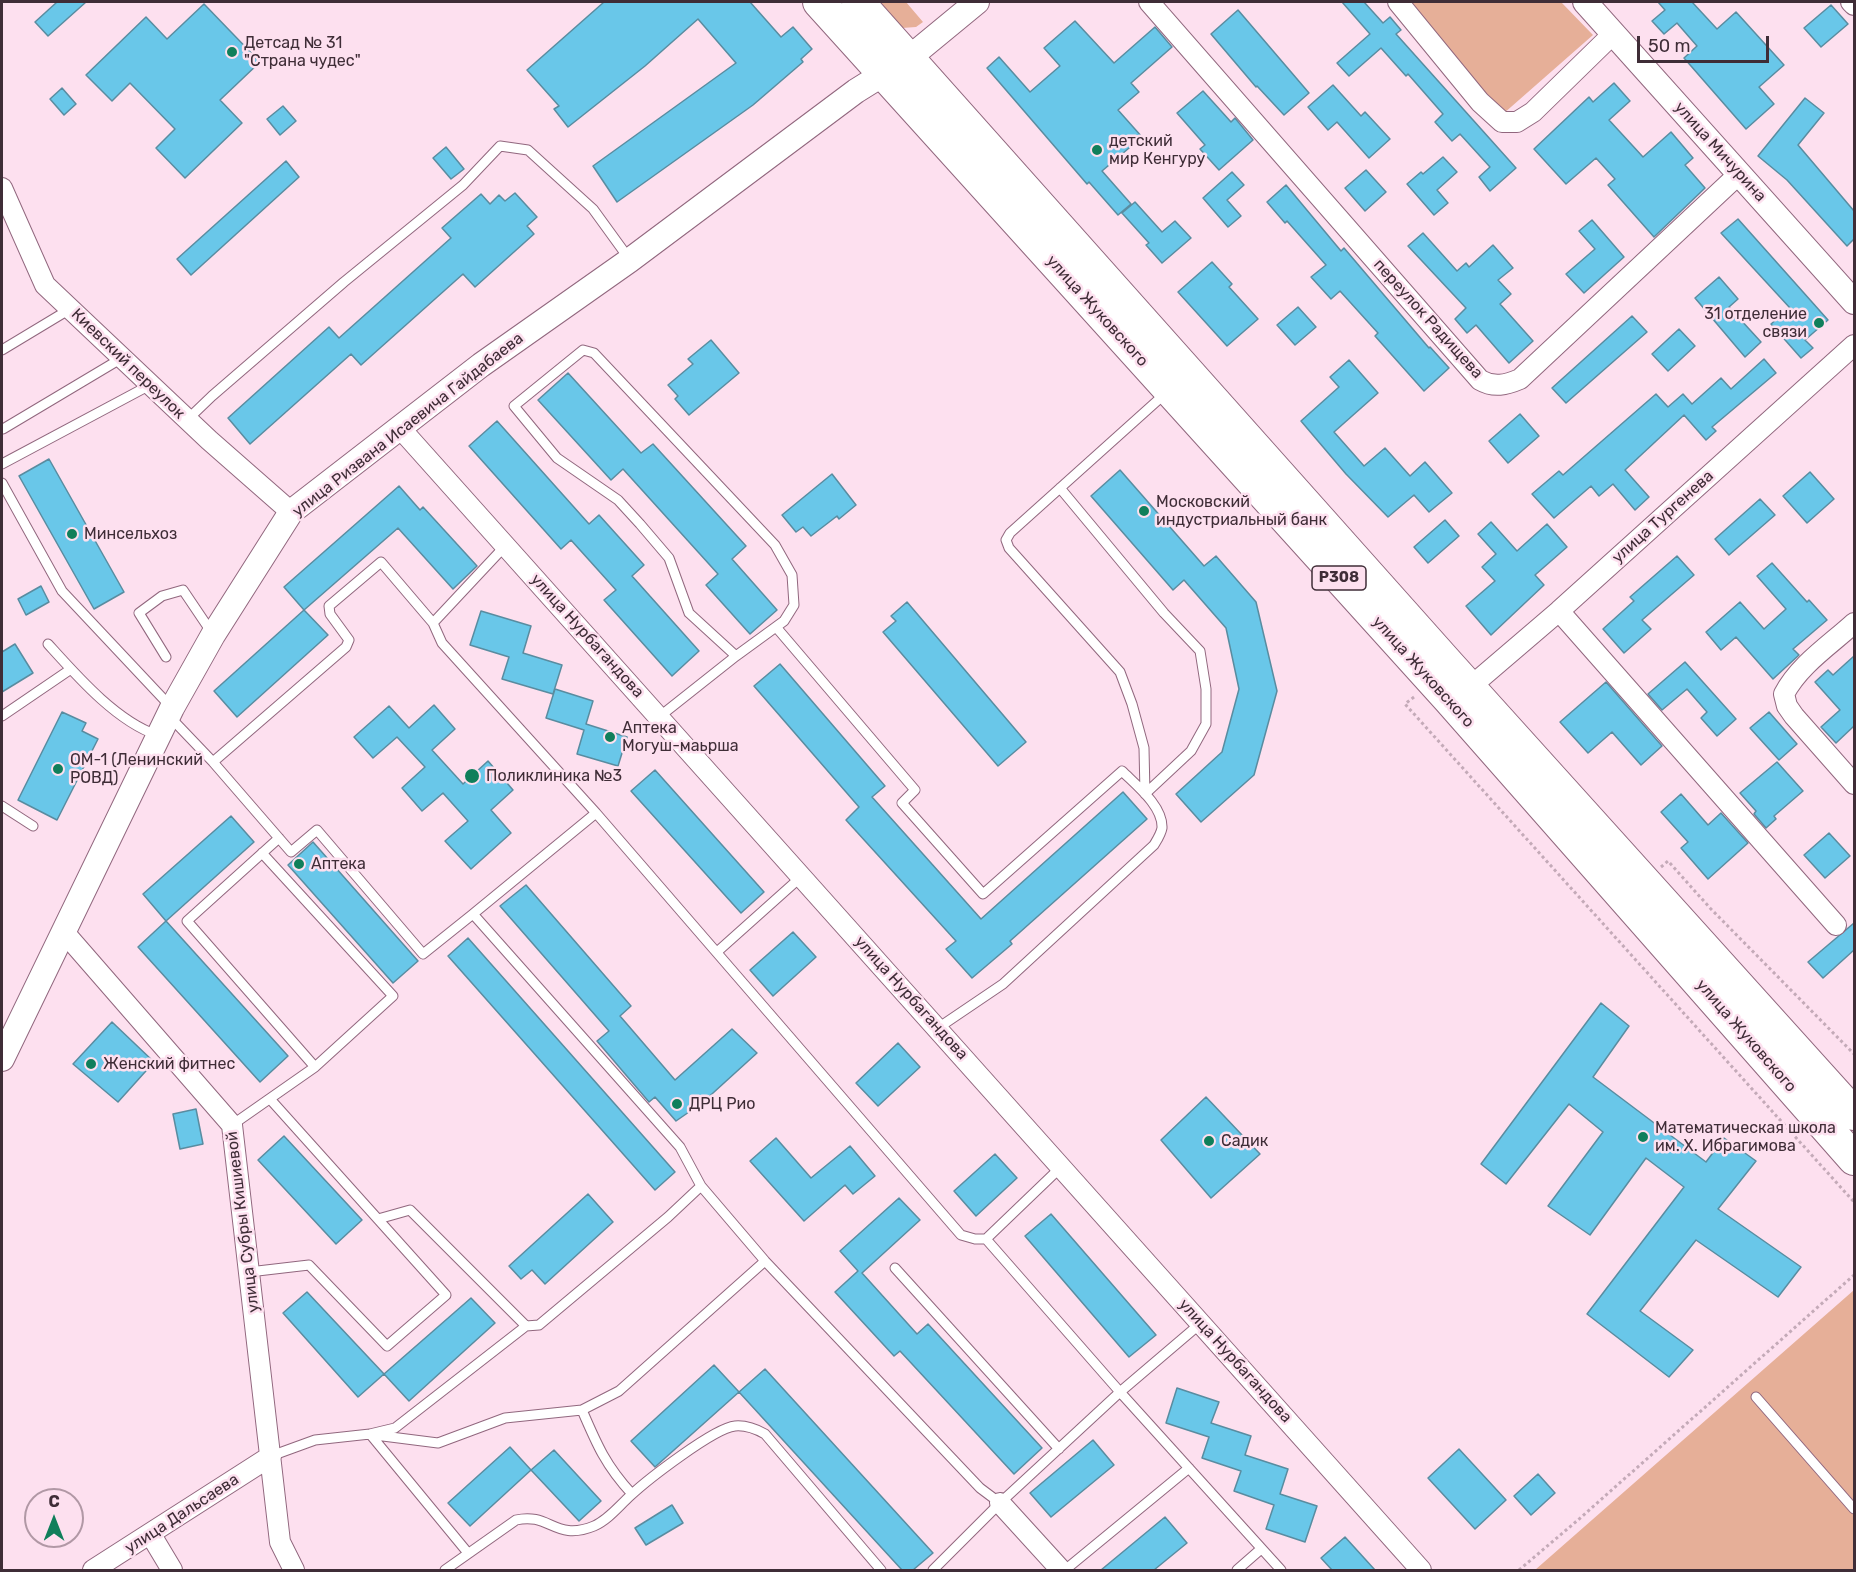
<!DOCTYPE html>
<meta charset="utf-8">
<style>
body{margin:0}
#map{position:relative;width:1856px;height:1572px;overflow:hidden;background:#fde0ef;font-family:Rubik,sans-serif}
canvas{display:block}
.frame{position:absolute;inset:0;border:3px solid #3f2d37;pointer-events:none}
.north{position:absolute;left:24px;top:1488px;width:60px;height:60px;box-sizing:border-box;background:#fde0ef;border:2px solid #b198a5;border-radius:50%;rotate:0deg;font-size:16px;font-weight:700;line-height:24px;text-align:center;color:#3f2d37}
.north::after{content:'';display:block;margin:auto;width:21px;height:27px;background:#107f5b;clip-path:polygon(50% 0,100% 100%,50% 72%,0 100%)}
.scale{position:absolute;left:1637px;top:36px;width:132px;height:27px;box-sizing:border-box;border:3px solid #3f2d37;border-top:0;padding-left:8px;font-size:18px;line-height:21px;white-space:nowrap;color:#3f2d37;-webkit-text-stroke:4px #fde0ef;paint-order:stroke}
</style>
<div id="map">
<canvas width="1856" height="1572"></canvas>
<div class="frame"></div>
<div class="north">С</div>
<div class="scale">50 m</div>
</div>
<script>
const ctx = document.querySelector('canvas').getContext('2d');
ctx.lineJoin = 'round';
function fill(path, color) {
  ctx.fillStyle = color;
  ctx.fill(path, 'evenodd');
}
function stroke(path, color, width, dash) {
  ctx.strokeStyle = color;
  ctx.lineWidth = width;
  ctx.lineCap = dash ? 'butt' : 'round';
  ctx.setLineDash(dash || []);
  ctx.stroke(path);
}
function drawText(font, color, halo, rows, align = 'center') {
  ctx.font = font + ' Rubik,sans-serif';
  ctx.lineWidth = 5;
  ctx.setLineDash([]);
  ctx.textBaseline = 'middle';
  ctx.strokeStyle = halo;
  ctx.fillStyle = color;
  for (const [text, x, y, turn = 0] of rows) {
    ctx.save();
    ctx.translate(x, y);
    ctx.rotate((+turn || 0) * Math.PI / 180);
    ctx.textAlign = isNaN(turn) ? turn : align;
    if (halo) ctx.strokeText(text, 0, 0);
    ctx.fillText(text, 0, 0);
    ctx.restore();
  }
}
const green = new Path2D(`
 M871,2h35l17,20 -7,5 -14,1z
 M1408,2h153l32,33 -90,79z
 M1854,1290v280h-319z`);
const building = new Path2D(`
 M57,2h29l-38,34 -13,-14z
 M604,2h146l31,35 12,-10 19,22 -11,10 2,3 -50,43 -136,97 -24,-36 143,-103 -38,-44 -53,47 -77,61 -14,-18 5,-3 -32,-36z
 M1342,2h22l19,21 7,-6 11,13 -5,4 120,134 -26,23 -11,-14 11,-10 -30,-33 -8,7 -17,-19 8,-8 -35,-40 -2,2 -25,-28 -32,28 -12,-13 33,-29z
 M1658,2h34l25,27 19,-17 48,53 -25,22 15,17 -28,25 -62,-71 13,-12 -20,-23 -13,11 -12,-13 13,-11z
 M204,4l56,58 -40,38 22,23 -57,55 -29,-30 19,-19 -45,-46 -18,18 -26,-26 60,-58 21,22z
 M1831,5l17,19 -27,23 -17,-19z
 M1238,10l71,83 -25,22 -27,-29 -1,1 -45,-53z
 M1075,21l39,42 41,-36 17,20 -41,36 8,9 -21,18 24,27 -40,34 29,33 -13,11 -29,-33 -2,2 -100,-116 12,-11 31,35 30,-26 -16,-18z
 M1614,83l16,18 -21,19 34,37 28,-25 22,26 -8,7 20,23 -51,49 -46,-52 7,-6 -19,-21 -30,26 -32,-35 55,-52 4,5z
 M1333,85l28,31 4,-4 25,27 -21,19 -32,-36 -9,8 -20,-23z
 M62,88l14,16 -12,11 -14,-16z
 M1203,91l28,31 4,-4 18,22 -34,30 -19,-21 5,-4 -28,-32z
 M1805,98l19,15 -26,32 56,66v28l-7,7 -60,-66 -29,-24z
 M283,106l13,15 -16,14 -13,-16z
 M446,147l18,22 -13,10 -18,-21z
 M1443,157l14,15 -20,18 11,13 -14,12 -27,-31 14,-12 2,2z
 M286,161l13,16 -108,98 -14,-16z
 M1366,170l20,22 -21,19 -20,-23z
 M1232,172l12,13 -17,15 14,16 -13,11 -25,-29z
 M1286,185l55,66 3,-3 85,100 1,-1 19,21 -25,23 -49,-55 3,-3 -38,-42 -9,8 -20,-22 15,-12 -39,-44 -2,2 -18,-21z
 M515,193l22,24 -10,9 7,8 -59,53 -12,-13 -102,91 -10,-11 -101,90 -22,-26 101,-91 10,11 112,-100 -9,-10 39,-34 9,10 9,-9 6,6z
 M1135,202l27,30 13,-11 16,17 -29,25 -16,-18 3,-2 -27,-30z
 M1738,219l90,101 -23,20 8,8 -12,10 -30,-34 19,-16 -69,-75z
 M1592,220l32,37 -40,36 -18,-19 29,-25 -16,-18z
 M1423,233l34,38 9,-8 3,4 24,-22 20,23 -15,12 13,14 -11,10 33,37 -24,22 -33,-38 -9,8 -12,-14 11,-11 -58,-62z
 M1212,262l20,22 -3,3 29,32 -31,27 -49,-54z
 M1719,277l19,22 -9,8 32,35 -16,15 -50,-59z
 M1298,307l18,20 -21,18 -18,-20z
 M1632,316l15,16 -81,71 -14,-15z
 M1679,329l16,17 -27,25 -16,-17z
 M711,340l28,33 -50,42 -14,-16 3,-3 -10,-11 25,-21 -5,-5z
 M1764,359l12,14 -64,54 4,4 -10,9 -22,-25 -59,55 24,27 -14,13 -22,-26 -14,12 -8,-10 -37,32 -22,-24 27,-23 4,4 93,-81 12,13 15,-13 9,10 29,-26 10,11z
 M1349,360l29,33 -44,39 30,34 21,-18 25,28 15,-14 27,31 -23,19 -15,-17 -26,22 -42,-43 -45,-53 38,-34 -9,-10z
 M568,373l73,80 12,-9 93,102 -14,13 45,51 -27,24 -44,-49 12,-11 -95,-105 -12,11 -73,-80z
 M1520,414l19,22 -31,27 -19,-22z
 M497,421l92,103 10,-9 45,50 -12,11 67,75 -27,25 -68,-76 12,-10 -45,-50 -10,9 -92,-103z
 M49,459l75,133 -30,17 -75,-133z
 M1120,470l84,96 12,-10 40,46 21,89 -23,84 -53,47 -25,-28 46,-42 17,-63 -13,-61 -42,-48 -11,10 -82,-94z
 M1810,472l24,27 -27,24 -24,-27z
 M832,474l24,31 -17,14 -2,-3 -26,20 -8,-9 -7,5 -14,-17z
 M399,486l21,24 3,-3 54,59 -24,23 -55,-61 -94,82 -20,-23z
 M1760,499l15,16 -46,40 -14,-16z
 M1445,520l14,16 -31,27 -14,-16z
 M1491,522l26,29 30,-27 20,23 -32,28 9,10 -53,50 -25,-29 29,-25 -13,-14 14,-13 -18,-20z
 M1677,556l17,19 -52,45 9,9 -27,24 -21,-24 31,-28 -4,-4z
 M1772,563l35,39 2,-2 18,20 -34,29 6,6 -26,24 -37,-42 -15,13 -15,-18 34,-30 24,27 22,-20 -29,-33z
 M41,586l8,16 -23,13 -8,-16z
 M907,602l119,140 -28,24 -115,-134 13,-11 -5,-5z
 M304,610l24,25 -91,82 -23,-26z
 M481,611l50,15 -8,27 39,12 -9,29 -51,-15 7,-22 -39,-12z
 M15,644l18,29 -31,19v-40z
 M1854,656v70l-18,17 -15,-16 19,-17 -25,-28 13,-12 5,5z
 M1685,662l51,57 -19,17 -16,-18 6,-6 -20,-23 -25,21 -14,-16z
 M780,664l105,122 -13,11 109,122 142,-127 24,27 -137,122 2,3 -40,34 -26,-29 10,-8 -110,-121 13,-13 -105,-121z
 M1606,682l56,64 -21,19 -29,-33 -24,21 -28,-31z
 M555,689l38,12 -7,23 41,13 -9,29 -41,-12 7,-24 -38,-12z
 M434,705l21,24 -23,21 31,34 25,-23 25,29 -22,20 20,23 -40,36 -26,-28 23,-20 -25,-28 -21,18 -20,-23 23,-21 -28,-30 -24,21 -19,-21 35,-31 20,22z
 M62,712l24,11 -4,8 16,8 -41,81 -39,-20z
 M1769,712l28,32 -18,16 -29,-32z
 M1777,762l26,29 -29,25 2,3 -10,9 -12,-14 2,-3 -16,-18z
 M655,770l109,122 -23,21 -110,-122z
 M1681,794l27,31 13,-12 27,30 -40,36 -27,-31 7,-6 -27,-30z
 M231,816l23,26 -88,79 -23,-27z
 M1829,833l21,23 -25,22 -21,-23z
 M313,842l105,119 -25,22 -105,-118z
 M526,885l105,121 -11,10 55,64 57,-51 25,24 -55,50 -26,18 -21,-24 -6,5 -52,-61 12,-10 -109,-125z
 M166,921l122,135 -28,26 -122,-135z
 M1854,923v27l-31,28 -15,-16z
 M793,932l23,25 -43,39 -23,-26z
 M468,938l207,234 -20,18 -207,-234z
 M1601,1003l28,23 -36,51 113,85 18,-24 32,23 -38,48 83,58 -23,30 -82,-57 -56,71 53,39 -24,27 -82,-63 97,-127 -38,-29 -56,77 -42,-29 55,-74 -34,-28 -63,80 -25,-20z
 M112,1022l42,40 -36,40 -45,-38z
 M898,1043l22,24 -42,39 -22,-23z
 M1206,1097l54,57 -49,44 -50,-58z
 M196,1109l7,35 -23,5 -7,-35z
 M284,1136l78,84 -26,24 -78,-84z
 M776,1138l35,40 39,-32 25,30 -22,18 -8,-9 -41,36 -54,-60z
 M995,1154l22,24 -41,38 -22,-25z
 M588,1194l25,28 -68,62 -13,-14 -11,9 -12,-13z
 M899,1198l21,22 -58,53 55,61 11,-10 114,124 -28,26 -114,-123 -6,5 -59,-64 23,-21 -18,-20z
 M1051,1214l105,121 -27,22 -104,-121z
 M307,1292l77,82 -26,23 -75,-84z
 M471,1298l24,25 -86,78 -25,-27z
 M714,1365l25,27 -84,75 -24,-26z
 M765,1369l168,184 -20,17h-11l-163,-178z
 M1177,1388l42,14 -8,21 40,13 -6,19 43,14 -8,25 37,12 -12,36 -39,-13 8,-24 -40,-14 7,-20 -39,-13 7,-21 -43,-14z
 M1093,1440l21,25 -63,52 -21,-24z
 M510,1447l21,23 -61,56 -22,-23z
 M1459,1449l47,51 -31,29 -47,-51z
 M554,1450l47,51 -22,20 -48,-51z
 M1538,1474l17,19 -24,22 -17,-19z
 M672,1505l11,18 -37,22 -11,-17z
 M1165,1517l22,26 -33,27h-53z
 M1345,1537l30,33h-43l-11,-12z`);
const path = new Path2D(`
 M1414,697l-9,7 449,498
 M1661,867l7,-6 42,47 144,146
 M1519,1570l59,-50 276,-245`);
const service = new Path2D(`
 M2,350l68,-41
 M187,420l25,-24 132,-114 119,-97 37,-39 28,4 65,59 37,51
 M3,429l119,-71
 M2,464l148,-79
 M2,483l60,108 109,116
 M1060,488l104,125 36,38 6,38v35l-15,27 -46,43
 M433,623l73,-78
 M776,627l139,163 -13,13 81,91 139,-123c14,14 41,35 40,57 -1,6 -5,12 -8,17l-151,139 -65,44
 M48,644c29,32 68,77 109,91
 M166,657l-27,-44 23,-17 21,-6 29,43
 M2,716l69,-47
 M170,717l43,45 78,90 26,-22 106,124 50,-40 207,233 21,39 64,75 215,227 20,15
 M659,717l77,-61 48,-35 10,-16 -2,-30 -17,-30 -181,-192 -11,-3 -69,56 43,52 61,42 22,24 29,34 20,55 47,43
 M213,762l133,-115 3,-7 -19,-26 -1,-8 52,-44 52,61 9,20 154,170 365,422 14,4h11l134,153 81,-69
 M1145,794l-1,-46 -12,-44 -12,-32 -111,-124 -3,-8 4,-7 157,-141
 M2,806l31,20
 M262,853l131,143 -78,71
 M473,914l123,-101
 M717,952l85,-76
 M232,1125l83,-58 -128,-146 92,-83
 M378,1219l32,-9 116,116
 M986,1239l75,-72
 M895,1268l164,181
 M249,1272l60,-7 78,81 59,-51 -176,-196
 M1756,1397l98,112
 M582,1410c15,35 24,56 50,84
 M370,1434l98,119
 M375,1435l63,8 67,-25 77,-8 37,-19 146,-130
 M271,1456l44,-16 55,-6 25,-6 131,-102 13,-1 129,-108 33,-31
 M445,1570l71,-50c34,-8 39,22 78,6 14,-6 25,-20 36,-30 17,-16 84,-68 105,-70 11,-1 21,3 30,8l116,136
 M933,1570l67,-67 120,-111 161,178
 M1065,1570l124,-102
 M1237,1570l24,-21`);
const minor = new Path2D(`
 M1149,2l331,378c14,8 26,5 40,-1l219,-205
 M1398,2l82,100 22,20h15l16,-10 81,-79
 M1851,2l3,3
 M2,188l43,97 164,155 82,72
 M400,428l1021,1142
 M1559,611l277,314
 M1854,623c-24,22 -55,42 -70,71l3,12 7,10 60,68
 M1469,688l90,-77 295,-266
 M63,931l169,194 48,417 14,28
 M1000,1503l61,67
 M151,1535l21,35
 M93,1570l178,-114`);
const tertiary = new Path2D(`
 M1585,2l269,300
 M2,1059l170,-351 41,-73 78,-123 190,-147 149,-105 226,-169 53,-33 68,-56`);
const primary = new Path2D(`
 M819,2l630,697 405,460
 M858,2l591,663 405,449`);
const markers = [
 [232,52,6,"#107f5b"],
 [1097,150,6,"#107f5b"],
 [1819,323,6,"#107f5b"],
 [1144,511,6,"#107f5b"],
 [72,534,6,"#107f5b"],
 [610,737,6,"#107f5b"],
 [58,769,6,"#107f5b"],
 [472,776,8,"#107f5b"],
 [299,864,6,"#107f5b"],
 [91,1064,6,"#107f5b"],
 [677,1104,6,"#107f5b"],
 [1643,1137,6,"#107f5b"],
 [1209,1141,6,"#107f5b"]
];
const shields = [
 [1339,578,54]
];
const shieldNames = [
 ["P308",1339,578]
];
const poiNames = [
 ["Детсад № 31",244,43],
 ["\"Страна чудес\"",244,61],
 ["детский",1109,141],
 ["мир Кенгуру",1109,159],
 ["31 отделение",1807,314,"right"],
 ["связи",1807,332,"right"],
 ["Московский",1156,502],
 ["индустриальный банк",1156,520],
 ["Минсельхоз",84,534],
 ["Аптека",622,728],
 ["Могуш-маьрша",622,746],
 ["ОМ-1 (Ленинский",70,760],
 ["РОВД)",70,778],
 ["Поликлиника №3",486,776],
 ["Аптека",311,864],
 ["Женский фитнес",103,1064],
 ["ДРЦ Рио",689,1104],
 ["Математическая школа",1655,1128],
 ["им. Х. Ибрагимова",1655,1146],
 ["Садик",1221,1141]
];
const streetNames = [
 ["улица Мичурина",1720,152,48],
 ["улица Жуковского",1097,311,48],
 ["переулок Радищева",1428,319,48],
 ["Киевский переулок",128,364,44],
 ["улица Ризвана Исаевича Гайдабаева",408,425,-38],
 ["улица Тургенева",1663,517,-42],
 ["улица Нурбагандова",587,636,48],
 ["улица Жуковского",1423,672,48],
 ["улица Нурбагандова",911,998,48],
 ["улица Жуковского",1746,1036,49],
 ["улица Субры Кишиевой",243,1222,-97],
 ["улица Нурбагандова",1235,1361,48],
 ["улица Дальсаева",182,1514,-33]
];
fill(green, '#e6af98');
fill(building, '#69c7e9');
stroke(building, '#598ca0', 1.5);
stroke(service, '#91677e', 11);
stroke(minor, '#91677e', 22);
stroke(tertiary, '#91677e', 26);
stroke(primary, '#91677e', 34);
stroke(path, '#c4aab8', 3, [3, 3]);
stroke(service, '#fff', 9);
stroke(minor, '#fff', 20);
stroke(tertiary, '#fff', 24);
stroke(primary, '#fff', 32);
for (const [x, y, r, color] of markers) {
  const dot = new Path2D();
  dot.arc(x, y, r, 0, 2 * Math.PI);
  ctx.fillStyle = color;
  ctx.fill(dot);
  stroke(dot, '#fde0ef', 2);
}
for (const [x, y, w] of shields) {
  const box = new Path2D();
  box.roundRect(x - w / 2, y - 12, w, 24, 4.5);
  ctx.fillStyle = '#fde0ef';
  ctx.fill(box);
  stroke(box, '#3f2d37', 1.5);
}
drawText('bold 15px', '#3f2d37', null, shieldNames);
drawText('16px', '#3f2d37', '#fde0ef', poiNames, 'left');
drawText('16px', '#3f2d37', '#fde0ef', streetNames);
</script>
